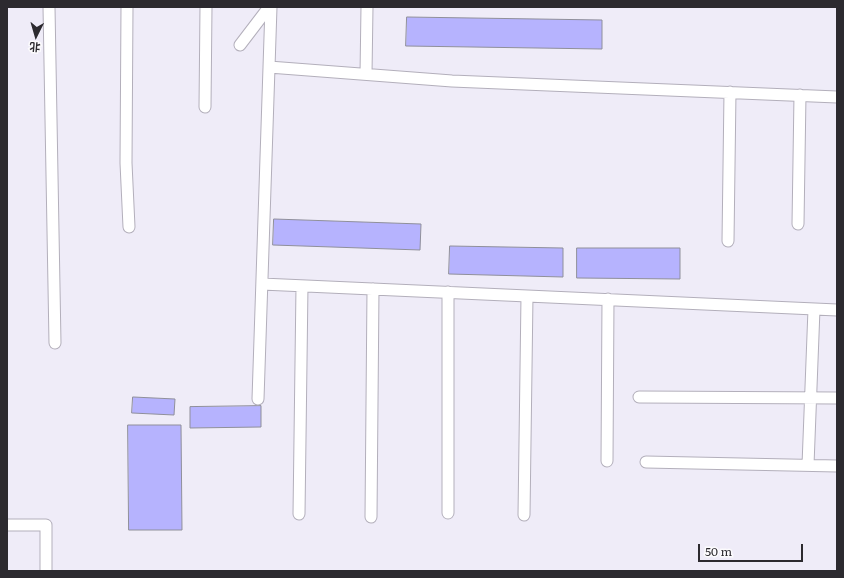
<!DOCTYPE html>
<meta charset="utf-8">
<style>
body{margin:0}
#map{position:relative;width:844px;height:578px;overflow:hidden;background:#efecf8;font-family:Literata,"Noto Sans SC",serif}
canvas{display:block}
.frame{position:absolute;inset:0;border:8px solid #2c2a2f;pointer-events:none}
.north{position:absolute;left:16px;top:16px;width:40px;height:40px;-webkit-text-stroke:3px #fcfbfd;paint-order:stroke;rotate:185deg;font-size:11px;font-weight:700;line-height:16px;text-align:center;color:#2c2a2f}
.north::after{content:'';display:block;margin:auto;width:14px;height:18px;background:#2c2a2f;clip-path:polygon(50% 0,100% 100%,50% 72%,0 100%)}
.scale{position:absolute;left:698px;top:544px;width:105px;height:18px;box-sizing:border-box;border:2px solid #2c2a2f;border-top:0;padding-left:5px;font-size:12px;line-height:14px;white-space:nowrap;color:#2c2a2f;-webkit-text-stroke:3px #fcfbfd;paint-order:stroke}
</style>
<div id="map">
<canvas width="844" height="578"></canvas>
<div class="frame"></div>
<div class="north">北</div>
<div class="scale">50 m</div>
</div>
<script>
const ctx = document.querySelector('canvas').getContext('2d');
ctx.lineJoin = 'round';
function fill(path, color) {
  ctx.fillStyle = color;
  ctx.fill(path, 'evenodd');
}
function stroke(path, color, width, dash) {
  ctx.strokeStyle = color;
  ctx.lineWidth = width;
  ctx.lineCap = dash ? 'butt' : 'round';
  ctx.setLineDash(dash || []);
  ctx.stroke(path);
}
const building = new Path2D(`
 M407,17l195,3v29l-196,-3z
 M274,219l147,5 -1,26 -147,-5z
 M450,246l113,2v29l-114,-3z
 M577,248h103v31l-103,-1z
 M133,397l42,2 -1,16 -42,-2z
 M261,406v21l-71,1v-21z
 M128,425h53l1,105h-53z`);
const minor = new Path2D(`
 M49,7l6,336
 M127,7l-1,156 3,64
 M240,45l29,-38
 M269,67l183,14 385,16
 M366,74l1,-67
 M205,107l1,-100
 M798,224l2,-129
 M728,241l2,-149
 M262,284l575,26
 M639,397l198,1
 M258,399l13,-392
 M607,461l1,-162
 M646,462l191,4
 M808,465l6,-156
 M448,513v-221
 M299,514l3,-228
 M524,515l3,-219
 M371,517l2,-228
 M7,525h39v46`);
fill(building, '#b6b3fe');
stroke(building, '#8f8f9a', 1);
stroke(minor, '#b3afbb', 13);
stroke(minor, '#fff', 11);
</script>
